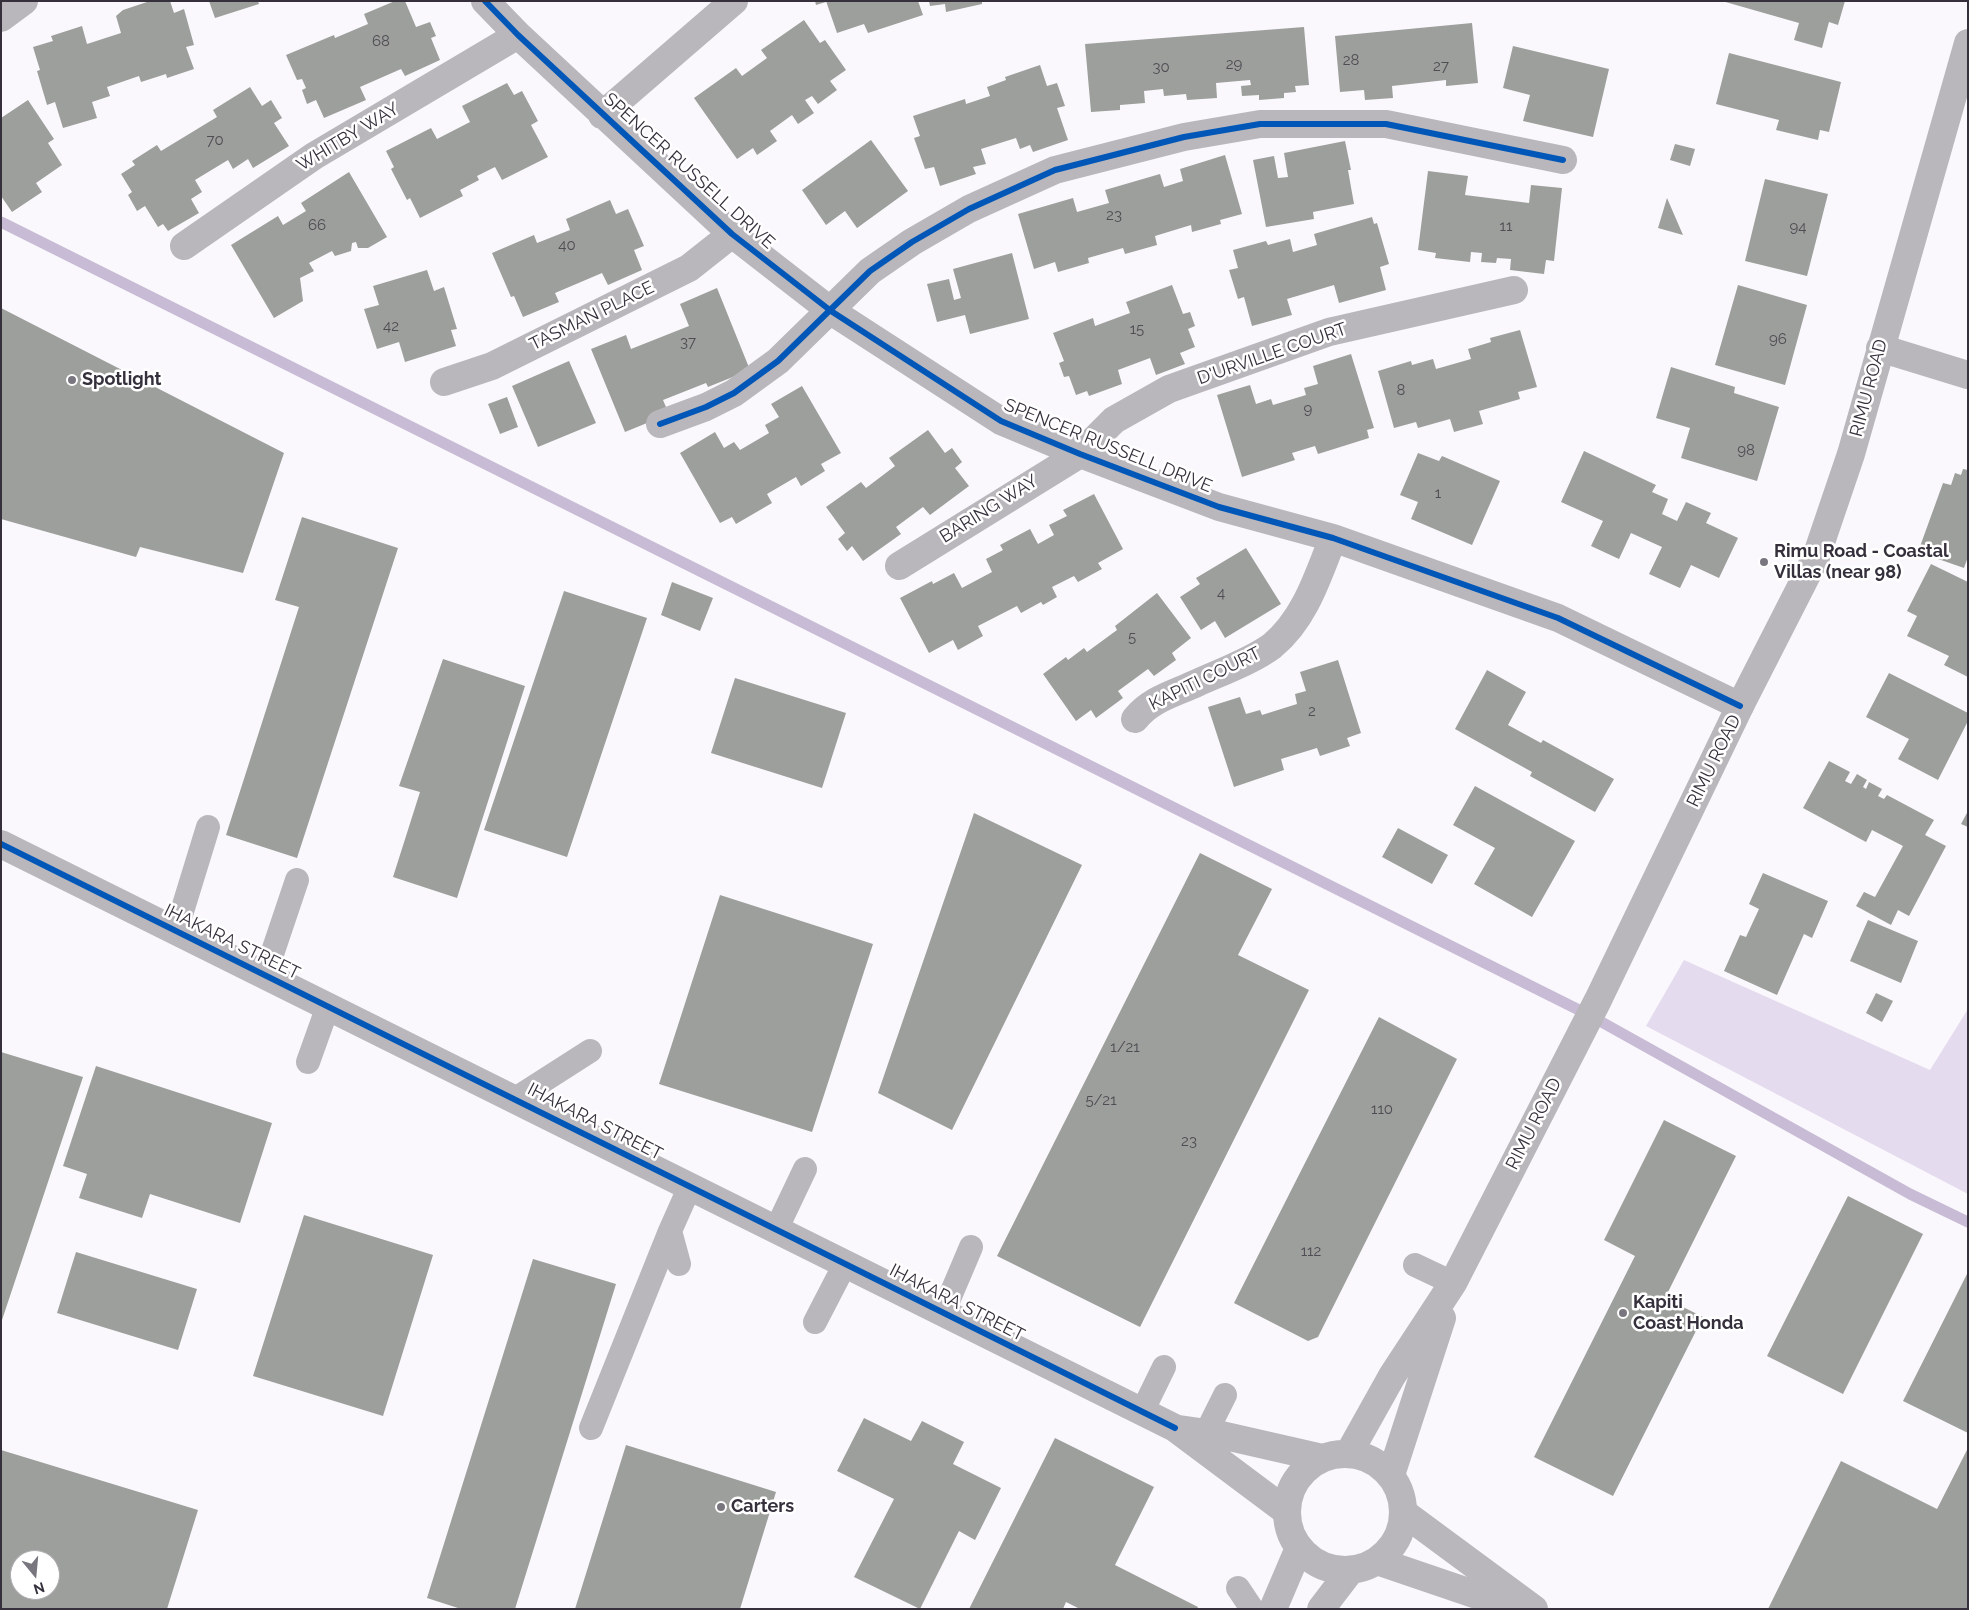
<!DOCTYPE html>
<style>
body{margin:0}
#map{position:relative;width:1969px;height:1610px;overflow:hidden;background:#faf8fc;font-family:Raleway,sans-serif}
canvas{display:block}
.frame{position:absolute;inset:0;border:2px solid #35303c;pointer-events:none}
.north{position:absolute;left:10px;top:1550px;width:50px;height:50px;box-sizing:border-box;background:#fff;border:1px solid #aeacb1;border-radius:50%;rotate:163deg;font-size:14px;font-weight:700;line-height:20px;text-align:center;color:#35303c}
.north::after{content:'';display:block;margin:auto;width:18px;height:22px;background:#7a767f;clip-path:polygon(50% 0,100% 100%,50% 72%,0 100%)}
</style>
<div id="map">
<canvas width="1969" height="1610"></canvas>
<div class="frame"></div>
<div class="north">N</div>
</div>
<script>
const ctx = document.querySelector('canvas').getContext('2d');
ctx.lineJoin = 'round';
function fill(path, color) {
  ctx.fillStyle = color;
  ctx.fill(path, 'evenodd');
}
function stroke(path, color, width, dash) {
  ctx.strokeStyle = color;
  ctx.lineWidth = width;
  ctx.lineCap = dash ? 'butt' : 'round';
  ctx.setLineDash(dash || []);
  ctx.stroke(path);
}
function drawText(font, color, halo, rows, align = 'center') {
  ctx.font = font + ' Raleway,sans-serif';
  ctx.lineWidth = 5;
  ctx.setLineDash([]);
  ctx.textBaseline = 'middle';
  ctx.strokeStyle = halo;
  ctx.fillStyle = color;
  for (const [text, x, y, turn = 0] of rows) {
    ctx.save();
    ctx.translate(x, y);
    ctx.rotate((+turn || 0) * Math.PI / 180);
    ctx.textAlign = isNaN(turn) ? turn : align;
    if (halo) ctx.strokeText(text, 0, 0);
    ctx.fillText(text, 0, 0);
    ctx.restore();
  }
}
const green = new Path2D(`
 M1684,960l246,110 38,-61v185l-322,-168z`);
const stream = new Path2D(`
 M1,222l1588,793 321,179 58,28`);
const building = new Path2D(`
 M150,1h20l4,12 10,-4 10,36 -8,2 8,22 -27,9 -1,-4 -25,8 -2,-6 -32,11 3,9 -18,6 5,16 -34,10 -8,-26 -8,3 -10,-34 3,-1 -7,-23 20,-6 -2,-5 31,-10 5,18 34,-11 -5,-17 7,-6z
 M209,1h49l1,3 -44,14z
 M395,1h10l11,26 14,-5 6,14 -5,2 9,22 -35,16 -4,-7 -41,18 6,13 -42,18 -8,-18 -9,4 -5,-14 4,-2 -4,-9 -5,1 -11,-25 48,-20 1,3 33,-14 -4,-10z
 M815,1h11v1l-10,3z
 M826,1h92l5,14 -55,18 -4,-9 -27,9z
 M929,1h53v3l-36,8 -1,-8 -15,2z
 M1722,1h123l-7,24 -9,-3 -7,26 -28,-8 5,-17z
 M804,20l16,23 5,-3 21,30 -16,11 7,9 -19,14 -6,-8 -7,4 9,13 -16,11 -6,-9 -22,16 7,10 -20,14 -4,-7 -16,11 -43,-61 42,-30 6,8 25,-18 -6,-8z
 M1472,23l6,60 -32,3v-6l-54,6 1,12 -28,2 -1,-10 -24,2 -5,-56z
 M1304,27l5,58 -14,1 1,6 -12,1v5l-25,2v-5l-17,1 -1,-10 10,-1 -1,-5 -34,3 1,15 -30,2 -1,-6 -22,2 -1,-7 -19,2 1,12 -25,2v5l-29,2 -6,-68z
 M1513,46l96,23 -16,68 -70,-16 7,-26 -27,-7z
 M1729,53l112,29 -12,50 -9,-2 -2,10 -42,-10 3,-10 -63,-16z
 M1040,65l7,21 10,-3 8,23 -8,2 11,32 -35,12 -3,-7 -10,4 -4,-11 -35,11 5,15 -13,3 3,7 -36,12 -6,-19 -9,2 -11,-31 6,-2 -7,-20 52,-17 1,5 24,-8 -3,-9 19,-7 -1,-3z
 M507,83l7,12 8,-4 16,30 -7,4 17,32 -46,23 -7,-13 -18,9 2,4 -19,10 3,6 -43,22 -10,-20 -3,2 -16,-31 3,-2 -8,-16 45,-23 6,11 33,-17 -8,-16z
 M250,87l12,19 9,-6 11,18 -8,5 15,23 -36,22 -5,-9 -15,10 -5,-9 -33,20 7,12 -11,7 8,14 -31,18 -5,-7 -5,3 -13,-21 -8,5 -9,-16 4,-3 -11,-18 14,-9 -3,-4 25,-16 4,6 56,-34 -4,-7z
 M28,100l26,39 -6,4 14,22 -26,18 6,9 -30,20 -11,-16v-78z
 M871,140l37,51 -51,37 -12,-17 -19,14 -24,-35z
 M1345,141l6,29h-3l6,34 -41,8 1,7 -48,8 -13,-67 21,-4 4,22 10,-1 -4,-24z
 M1675,144l20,5 -5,17 -20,-6z
 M1225,155l17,59 -22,6 1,4 -29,8 -1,-7 -36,11 2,9 -32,9 -2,-6 -35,10 1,5 -31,9 -3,-10 -21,7 -16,-55 55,-16 4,14 32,-9 -4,-13 55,-16 4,13 19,-6 -3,-12z
 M1428,171l40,5 -3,19 64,8 2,-18 31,3 -8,73 -8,-1 -2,14 -34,-4 1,-11 -14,-1 -1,5 -15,-1 1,-9 -11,-1 -1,10 -35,-4 1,-5 -18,-3z
 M349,172l38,65 -19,11h-10l-2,-6 -4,1 -1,8 -16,5 -3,-5 -23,12 5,8 -14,7 3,23 -29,17 -43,-73 47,-29 5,9 23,-14 -5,-8z
 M1765,179l63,15 -21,82 -62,-15z
 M1667,198l16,37 -25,-7z
 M610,200l6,14 12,-5 16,37 -10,4 8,20 -34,15 -6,-12 -47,20 4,9 -36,15 -9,-21 -3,1 -19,-44 42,-18 3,8 33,-13 -4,-11z
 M1372,217l2,7 3,-1 12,41 -9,3 6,23 -47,13 -5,-18 -47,14 5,16 -40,11 -8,-29 -6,2 -9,-29 9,-2 -5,-18 33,-9 2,4 22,-6 3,13 24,-7 -3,-11z
 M1012,253l17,66 -59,15 -5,-19 -28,7 -10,-38 22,-5 5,21 7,-2 -8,-29z
 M427,270l7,21 10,-4 13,42 -6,1 5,16 -51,16 -6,-20 -22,7 -13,-40 15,-4 -6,-19z
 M1172,285l11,29 7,-2 5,14 -7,3 7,18 -15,6 5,11 -29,11 -6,-17 -32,12 4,14 -33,12 -2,-5 -11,4 -7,-19 -5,1 -5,-14 5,-2 -11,-28 40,-15 2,8 35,-13 -4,-11z
 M1738,285l69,20 -22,80 -70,-20z
 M717,288l33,82 -42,17 -2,-4 -43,17 6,14 -44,18 -34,-83 35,-14 5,14 58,-23 -9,-22z
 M1,308l283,145 -41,120 -103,-26 -4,10 -135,-38z
 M1520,330l17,57 -19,5 2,7 -41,12 4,13 -29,8 -4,-13 -32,9 -2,-6 -22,6 -16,-57 33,-10 1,4 21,-6 3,10 35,-10 -3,-10 23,-7 -1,-4z
 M1351,354l23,74 -7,2 2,8 -51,16 -3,-8 -23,7 3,7 -53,17 -25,-82 33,-10 6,19 15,-5 2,6 33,-10 -2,-7 14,-4 -5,-18z
 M569,361l27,62 -58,24 -26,-61z
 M1671,367l64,20 -1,6 45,14 -22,74 -76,-23 9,-30 -34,-10z
 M802,386l39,67 -20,11 4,7 -24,15 -5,-9 -29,17 5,9 -36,21 -4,-7 -12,6 -40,-70 35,-21 9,16 10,-6 6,8 29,-17 -4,-8 14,-8 -8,-13z
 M507,397l11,30 -18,7 -12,-30z
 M928,430l17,23 7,-5 10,14 -7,6 14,18 -39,29 -7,-8 -27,20 5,7 -38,27 -11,-15 -5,5 -9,-12 7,-6 -19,-26 35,-25 5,6 29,-22 -6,-8z
 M1584,451l72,34 -4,7 16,7 -6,15 15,7 9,-19 25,11 -5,10 32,15 -19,40 -28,-13 -11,23 -31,-14 13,-27 -31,-14 -12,26 -28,-13 12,-25 -42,-19z
 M1418,453l21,8 3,-5 58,25 -28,64 -61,-26 7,-17 -18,-7z
 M1963,469l5,1v87l-4,11 -46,-16 25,-69 8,2 4,-12 6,2z
 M1094,494l29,55 -25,14 4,6 -24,13 -4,-6 -22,11 5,10 -14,8 -2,-3 -20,11 -4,-7 -39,20 5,10 -25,14 -5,-10 -24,13 -29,-55 32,-17 1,3 21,-11 8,15 30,-16 -6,-13 17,-9 -3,-5 30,-16 8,15 16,-9 -5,-10 18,-9 -4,-6z
 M302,517l96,31 -101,310 -71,-23 73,-228 -24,-7z
 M1246,548l35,56 -56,34 -10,-17 -14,9 -21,-33 20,-13 -4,-6z
 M1931,564l37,18v95l-24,-12 5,-9 -42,-20 10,-20 -10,-5z
 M672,582l41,16 -13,33 -39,-16z
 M564,591l83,27 -80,239 -83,-27z
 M1157,593l34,45 -19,15 4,7 -22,16 -6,-7 -30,22 5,7 -27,20 -5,-8 -15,11 -33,-47 23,-17 2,3 16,-12 3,4 30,-22 -2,-4z
 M443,659l82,27 -68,212 -64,-21 27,-85 -21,-6z
 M1338,660l23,73 -14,5 3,8 -30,10 -3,-8 -36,11 3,11 -50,17 -26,-80 32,-10 6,17 14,-4 2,5 35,-11 -2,-10 11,-3 -6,-19z
 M1487,670l39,22 -18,33 33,18 2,-3 71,39 -19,33 -65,-36 2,-4 -77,-43z
 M1889,673l79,40v8l-30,59 -40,-21 11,-20 -43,-22z
 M735,678l111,35 -24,75 -111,-35z
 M1829,761l21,11 -5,9 6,3 6,-10 10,6 -4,7 3,2 3,-7 13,7 -4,7 6,3 3,-4 47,25 -9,15 21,11 -37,70 -11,-6 -7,15 -35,-19 8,-14 11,5 28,-51 -31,-16 -6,12 -63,-34z
 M1475,786l100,55 -43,76 -58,-33 21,-36 -42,-23z
 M1968,811v16l-7,-3z
 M974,813l108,52 -130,265 -74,-37z
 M1398,828l50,27 -16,29 -50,-27z
 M1200,853l72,36 -34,66 71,35 -169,337 -143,-71z
 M1763,873l65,28 -16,37 -8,-4 -27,61 -53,-24 16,-36 6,2 13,-28 -10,-5z
 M720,895l153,49 -61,188 -153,-48z
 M1868,920l50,21 -17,42 -51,-22z
 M1876,993l17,8 -11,21 -16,-9z
 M1379,1017l78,42 -139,278 -10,4 -74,-38z
 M1,1052l82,25 -81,243h-1z
 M96,1066l176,57 -32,100 -90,-29 -8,24 -63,-20 8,-24 -24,-8z
 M1664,1120l72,36 -71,142 38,19 -90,179 -79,-39 101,-201 -31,-16z
 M1848,1196l75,38 -80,160 -76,-38z
 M304,1215l129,40 -50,161 -130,-40z
 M76,1252l121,37 -19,61 -121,-37z
 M533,1259l83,25 -101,325h-54l-34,-11z
 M1968,1272v161l-65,-32z
 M864,1418l47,23 11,-20 42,21 -11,22 48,24 -26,52 -16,-9 -39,78 -66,-32 40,-78 -57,-28z
 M1055,1438l99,49 -39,78 83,42 -1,2h-117l-14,-7 -3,7h-94z
 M626,1445l150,47 -36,117h-165z
 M1968,1448v161h-200l73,-148 96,48z
 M1,1450l197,60 -31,99h-166zM20,1560h30v30h-30z`);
const service = new Path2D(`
 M176,931l32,-104
 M265,975l32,-95
 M308,1062l20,-56
 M515,1099l75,-48
 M776,1230l29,-61
 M679,1264l-9,-33 20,-45
 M1415,1265l38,18
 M943,1313l28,-66
 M815,1322l30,-58
 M1142,1412l22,-45
 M591,1428l79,-197
 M1206,1433l19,-38
 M1238,1588l14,21`);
const minor = new Path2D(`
 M485,1l33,34 214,199 99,77 170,110 79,33 139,53 114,31 225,80 182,88
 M1,18l23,-17
 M602,115l132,-114
 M184,246l130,-90 204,-121
 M1880,348l88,27
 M444,382l48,-16 197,-98 43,-34
 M660,424l46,-17 28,-14 44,-32 92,-90 42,-29 57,-33 86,-39 129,-33 76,-13h126l177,36
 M899,566l181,-112 34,-34 55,-31 160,-57 185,-42
 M1135,719c16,-20 38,-25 62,-36 22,-10 55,-22 75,-37 33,-27 46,-70 61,-108
 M1,844l1174,584 111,83
 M1179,1429l42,6 101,23
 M1404,1513l130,96
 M1377,1561l141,48`);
const secondary = new Path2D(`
 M1349,1453l43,-77 61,-93 145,-283 142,-294 76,-149 35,-103 117,-411
 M1287 1512a58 58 0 1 1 116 0a58 58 0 1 1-116 0Z
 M1391,1475l51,-157
 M1273,1609l26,-61
 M1321,1609l29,-38`);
const cycleway = new Path2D(`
 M485,1l33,34 214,199 99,77 170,110 79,33 139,53 114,31 225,80 182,88
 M660,424l46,-17 28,-14 44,-32 92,-90 42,-29 57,-33 86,-39 129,-33 76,-13h126l177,36
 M1,844l1174,584`);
const markers = [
 [72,380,5,"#7a767f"],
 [1764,562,5,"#7a767f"],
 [1623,1313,5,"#7a767f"],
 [721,1507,5,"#7a767f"]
];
const numberNames = [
 ["68",381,41],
 ["28",1351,60],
 ["29",1234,64],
 ["27",1441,66],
 ["30",1161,67],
 ["70",215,140],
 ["23",1114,215],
 ["66",317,225],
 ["11",1506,226],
 ["94",1798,227],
 ["40",567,245],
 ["42",391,326],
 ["15",1137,329],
 ["96",1778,339],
 ["37",688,342],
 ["8",1401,390],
 ["9",1308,409],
 ["98",1746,450],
 ["1",1438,493],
 ["4",1221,593],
 ["5",1132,637],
 ["2",1312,711],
 ["1/21",1125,1047],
 ["5/21",1101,1100],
 ["110",1382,1109],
 ["23",1189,1141],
 ["112",1311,1251]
];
const streetNames = [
 ["WHITBY WAY",348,137,-31],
 ["SPENCER RUSSELL DRIVE",689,171,42],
 ["TASMAN PLACE",592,316,-26],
 ["D'URVILLE COURT",1272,354,-19],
 ["RIMU ROAD",1869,388,-75],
 ["SPENCER RUSSELL DRIVE",1108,446,22],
 ["BARING WAY",989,509,-32],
 ["KAPITI COURT",1205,679,-26],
 ["RIMU ROAD",1714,761,-64],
 ["IHAKARA STREET",232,942,26],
 ["IHAKARA STREET",595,1122,27],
 ["RIMU ROAD",1534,1124,-63],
 ["IHAKARA STREET",957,1303,27]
];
const poiNames = [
 ["Spotlight",82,380],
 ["Rimu Road - Coastal",1774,552],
 ["Villas (near 98)",1774,573],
 ["Kapiti",1633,1303],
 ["Coast Honda",1633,1324],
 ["Carters",731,1507]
];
fill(green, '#e4dbee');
stroke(stream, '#c7bbd5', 11);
fill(building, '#9c9f9b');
stroke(service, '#b9b7bc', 24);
stroke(minor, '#b9b7bc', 28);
stroke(secondary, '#b9b7bb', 28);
stroke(cycleway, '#0057b8', 6);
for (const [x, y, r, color] of markers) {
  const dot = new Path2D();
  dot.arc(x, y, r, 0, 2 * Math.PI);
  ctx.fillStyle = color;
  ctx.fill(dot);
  stroke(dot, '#fff', 2);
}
drawText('15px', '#4f4c54', null, numberNames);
drawText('18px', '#35303c', '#fff', streetNames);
drawText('bold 18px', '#35303c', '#fff', poiNames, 'left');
</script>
